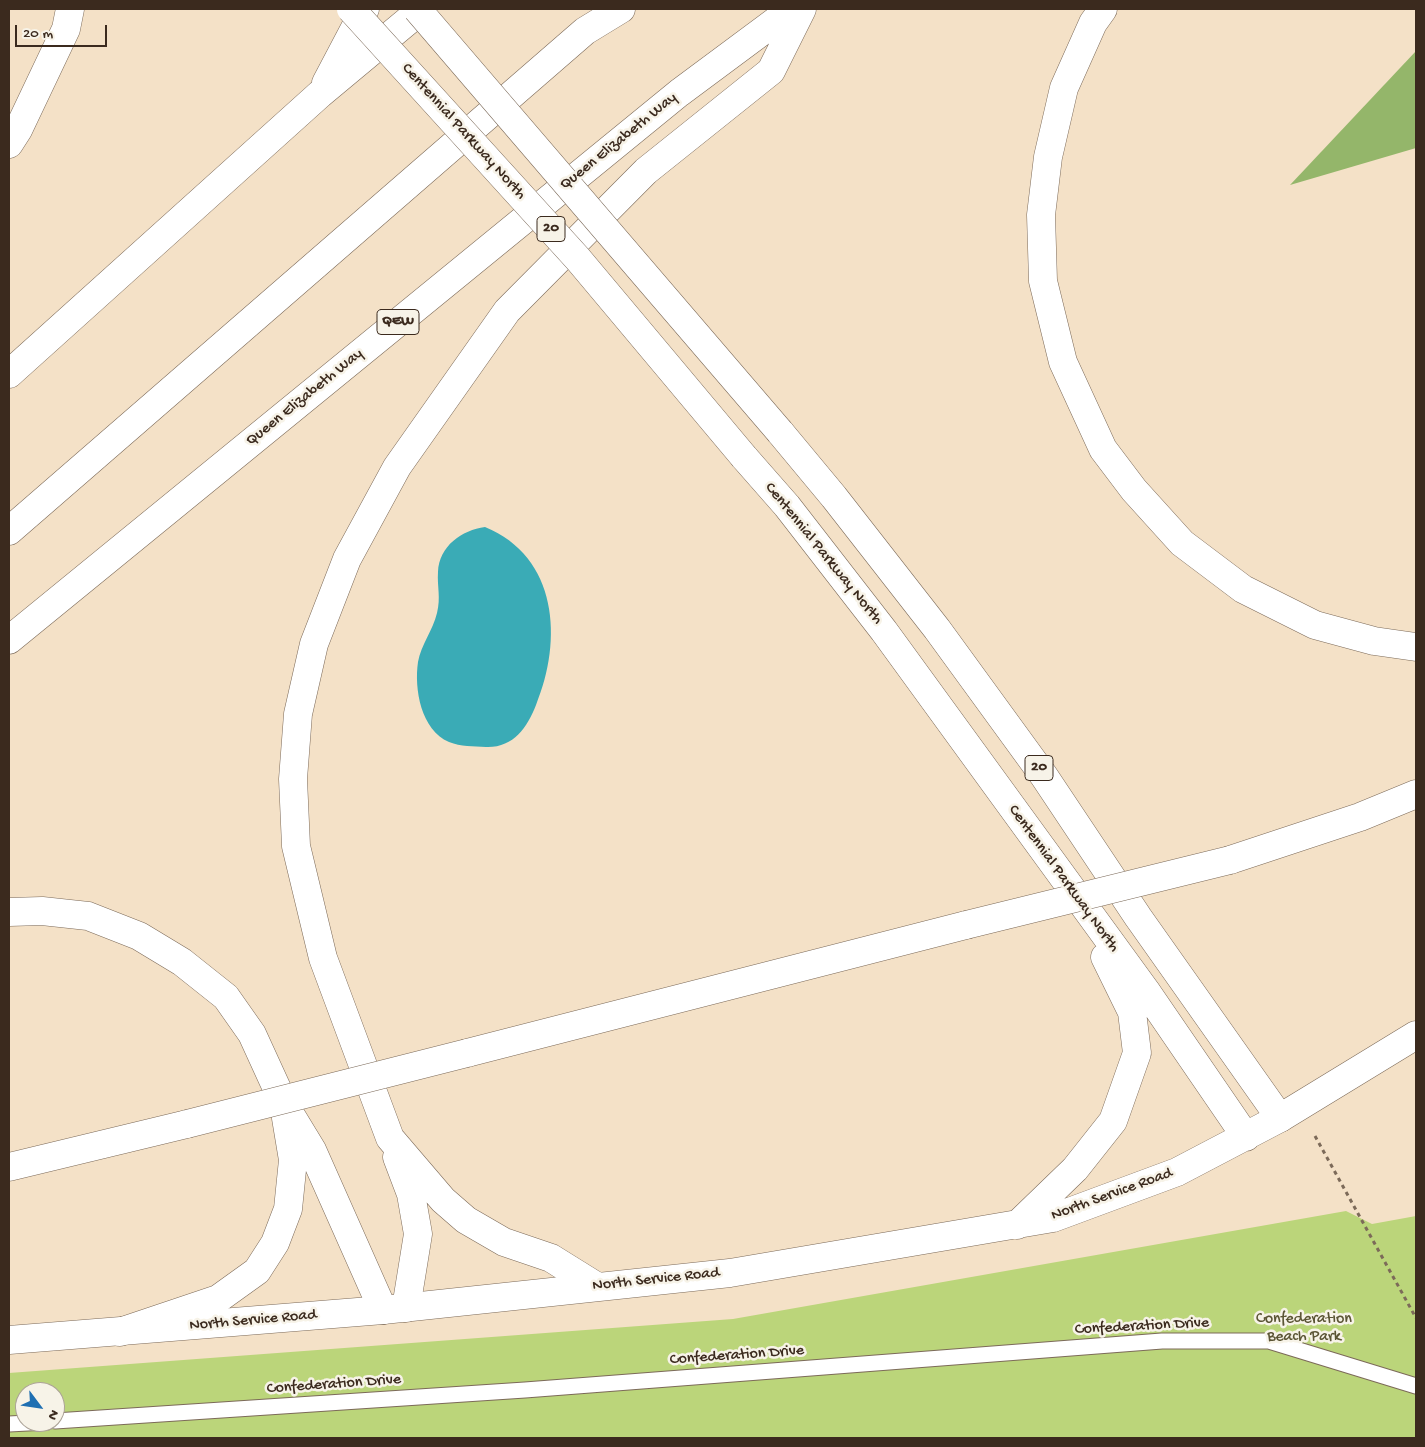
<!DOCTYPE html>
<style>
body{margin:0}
#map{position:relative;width:1425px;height:1447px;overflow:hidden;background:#f4e1c7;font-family:"Gochi Hand",sans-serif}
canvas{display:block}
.frame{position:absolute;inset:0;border:10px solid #3b2a1e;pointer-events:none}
.north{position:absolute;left:15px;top:1382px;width:50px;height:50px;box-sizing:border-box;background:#f7f3e8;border:1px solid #aca397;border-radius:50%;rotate:121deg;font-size:14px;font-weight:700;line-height:20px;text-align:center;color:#3b2a1e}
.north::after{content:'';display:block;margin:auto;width:18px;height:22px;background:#1f6fb2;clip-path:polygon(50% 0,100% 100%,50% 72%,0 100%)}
.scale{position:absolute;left:15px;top:25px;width:92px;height:22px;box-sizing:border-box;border:2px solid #3b2a1e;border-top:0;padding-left:6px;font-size:15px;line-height:18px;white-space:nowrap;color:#3b2a1e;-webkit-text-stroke:4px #f7f3e8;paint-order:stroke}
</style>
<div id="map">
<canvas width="1425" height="1447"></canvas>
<div class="frame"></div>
<div class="north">N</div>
<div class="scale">20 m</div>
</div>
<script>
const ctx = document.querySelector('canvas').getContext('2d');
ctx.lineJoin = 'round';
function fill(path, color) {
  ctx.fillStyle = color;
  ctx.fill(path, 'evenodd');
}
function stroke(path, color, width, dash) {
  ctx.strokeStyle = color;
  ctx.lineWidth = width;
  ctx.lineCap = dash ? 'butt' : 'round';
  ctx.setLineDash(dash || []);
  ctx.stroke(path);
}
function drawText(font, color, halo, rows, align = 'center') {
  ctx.font = font + ' "Gochi Hand",sans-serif';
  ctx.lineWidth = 5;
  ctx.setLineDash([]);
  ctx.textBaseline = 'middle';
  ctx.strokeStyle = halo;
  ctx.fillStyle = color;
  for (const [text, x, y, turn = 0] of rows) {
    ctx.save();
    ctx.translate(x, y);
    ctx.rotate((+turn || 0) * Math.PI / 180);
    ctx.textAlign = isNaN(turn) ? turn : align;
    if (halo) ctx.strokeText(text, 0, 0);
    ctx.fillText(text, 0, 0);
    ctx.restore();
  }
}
const green = new Path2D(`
 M1346,1211l26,13 44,-8v222h-1407v-65l724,-54zM25,1392h30v30h-30z`);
const forest = new Path2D(`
 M1416,51v97l-126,37z`);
const water = new Path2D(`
 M485,527c73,30 78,113 51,178 -9,23 -23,43 -50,42 -13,-1 -25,0 -37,-5 -28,-12 -35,-53 -31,-80 3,-17 15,-32 19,-49 4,-16 0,-26 1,-41 1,-26 24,-42 47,-45z`);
const path = new Path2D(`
 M1315,1136l101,182`);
const lane = new Path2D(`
 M55,1421l470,-31 637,-49h107l147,45
 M9,1424l38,-2`);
const secondary = new Path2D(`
 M1280,1118l136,-83
 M9,1340l374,-30`);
const primary = new Path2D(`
 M744,457l43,49 97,125 262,360 100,146
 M1017,1225l58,-56 38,-48 24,-68 -5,-41 -27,-55
 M383,1310l347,-37 323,-55 124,-46 103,-54 -142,-201 -94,-141 -107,-147 -103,-132 -54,-65`);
const highway = new Path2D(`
 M1103,9l-10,14 -29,65 -16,69 -7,58 2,66 20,81 40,87 31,41 48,53 61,46 72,36 59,16 42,6
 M326,83l39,-74
 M9,144l9,-14 48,-101 4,-20
 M9,374l311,-280 102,-85
 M9,531l576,-500 36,-22
 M9,640l670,-547 113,-84
 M1230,860l130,-43 56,-23
 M9,912l33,-1 46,5 51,20 43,26 44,35 26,37 32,70 28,46 71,160
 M467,1053l499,-128
 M397,1157l14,37 7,40 -12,74
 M9,1167l178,-43
 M596,1286l-45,-28 -47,-16 -38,-22 -23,-20 -53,-62 -67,-180 -27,-112 -3,-67 5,-65 16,-70 33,-85 50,-92 110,-156 139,-140 125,-100 31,-62
 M120,1332l98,-33 39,-28 18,-28 13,-34 5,-49 -7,-42`);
const primaryBridge = new Path2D(`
 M351,9l227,250 166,198
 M417,9l363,423`);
const highwayBridge = new Path2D(`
 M966,925l264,-65
 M187,1124l280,-71`);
const shields = [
 [551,229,28],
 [398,322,42],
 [1039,768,28]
];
const shieldNames = [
 ["20",551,229],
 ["QEW",398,322],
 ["20",1039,768]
];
const streetNames = [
 ["Centennial Parkway North",463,132,48],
 ["Queen Elizabeth Way",619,142,-39],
 ["Queen Elizabeth Way",305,398,-39],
 ["Centennial Parkway North",823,554,51],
 ["Centennial Parkway North",1063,879,54],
 ["North Service Road",1112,1195,-20],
 ["North Service Road",656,1280,-6],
 ["North Service Road",253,1321,-5],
 ["Confederation Drive",1142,1327,-3],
 ["Confederation Drive",737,1356,-4],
 ["Confederation Drive",334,1385,-4]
];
const parkNames = [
 ["Confederation",1304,1320],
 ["Beach Park",1304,1338]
];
fill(green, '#bbd57a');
fill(forest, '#94b66a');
fill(water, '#3aabb6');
stroke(lane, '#7c6a59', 17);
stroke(secondary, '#7c6a59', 29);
stroke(primary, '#7c6a59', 29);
stroke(highway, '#7c6a59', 29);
stroke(path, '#7c6a59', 3, [4, 4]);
stroke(lane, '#fff', 15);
stroke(secondary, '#fff', 28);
stroke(primary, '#fff', 28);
stroke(highway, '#fff', 28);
stroke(primaryBridge, '#7c6a59', 29, []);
stroke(highwayBridge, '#7c6a59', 29, []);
stroke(primaryBridge, '#fff', 28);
stroke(highwayBridge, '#fff', 28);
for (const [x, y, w] of shields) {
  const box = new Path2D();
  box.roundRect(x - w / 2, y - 12.5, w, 25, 4);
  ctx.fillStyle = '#f7f3e8';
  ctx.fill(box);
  stroke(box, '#3b2a1e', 1);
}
drawText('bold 15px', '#3b2a1e', null, shieldNames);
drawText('16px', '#3b2a1e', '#f7f3e8', streetNames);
drawText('16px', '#5b5535', '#f7f3e8', parkNames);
</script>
